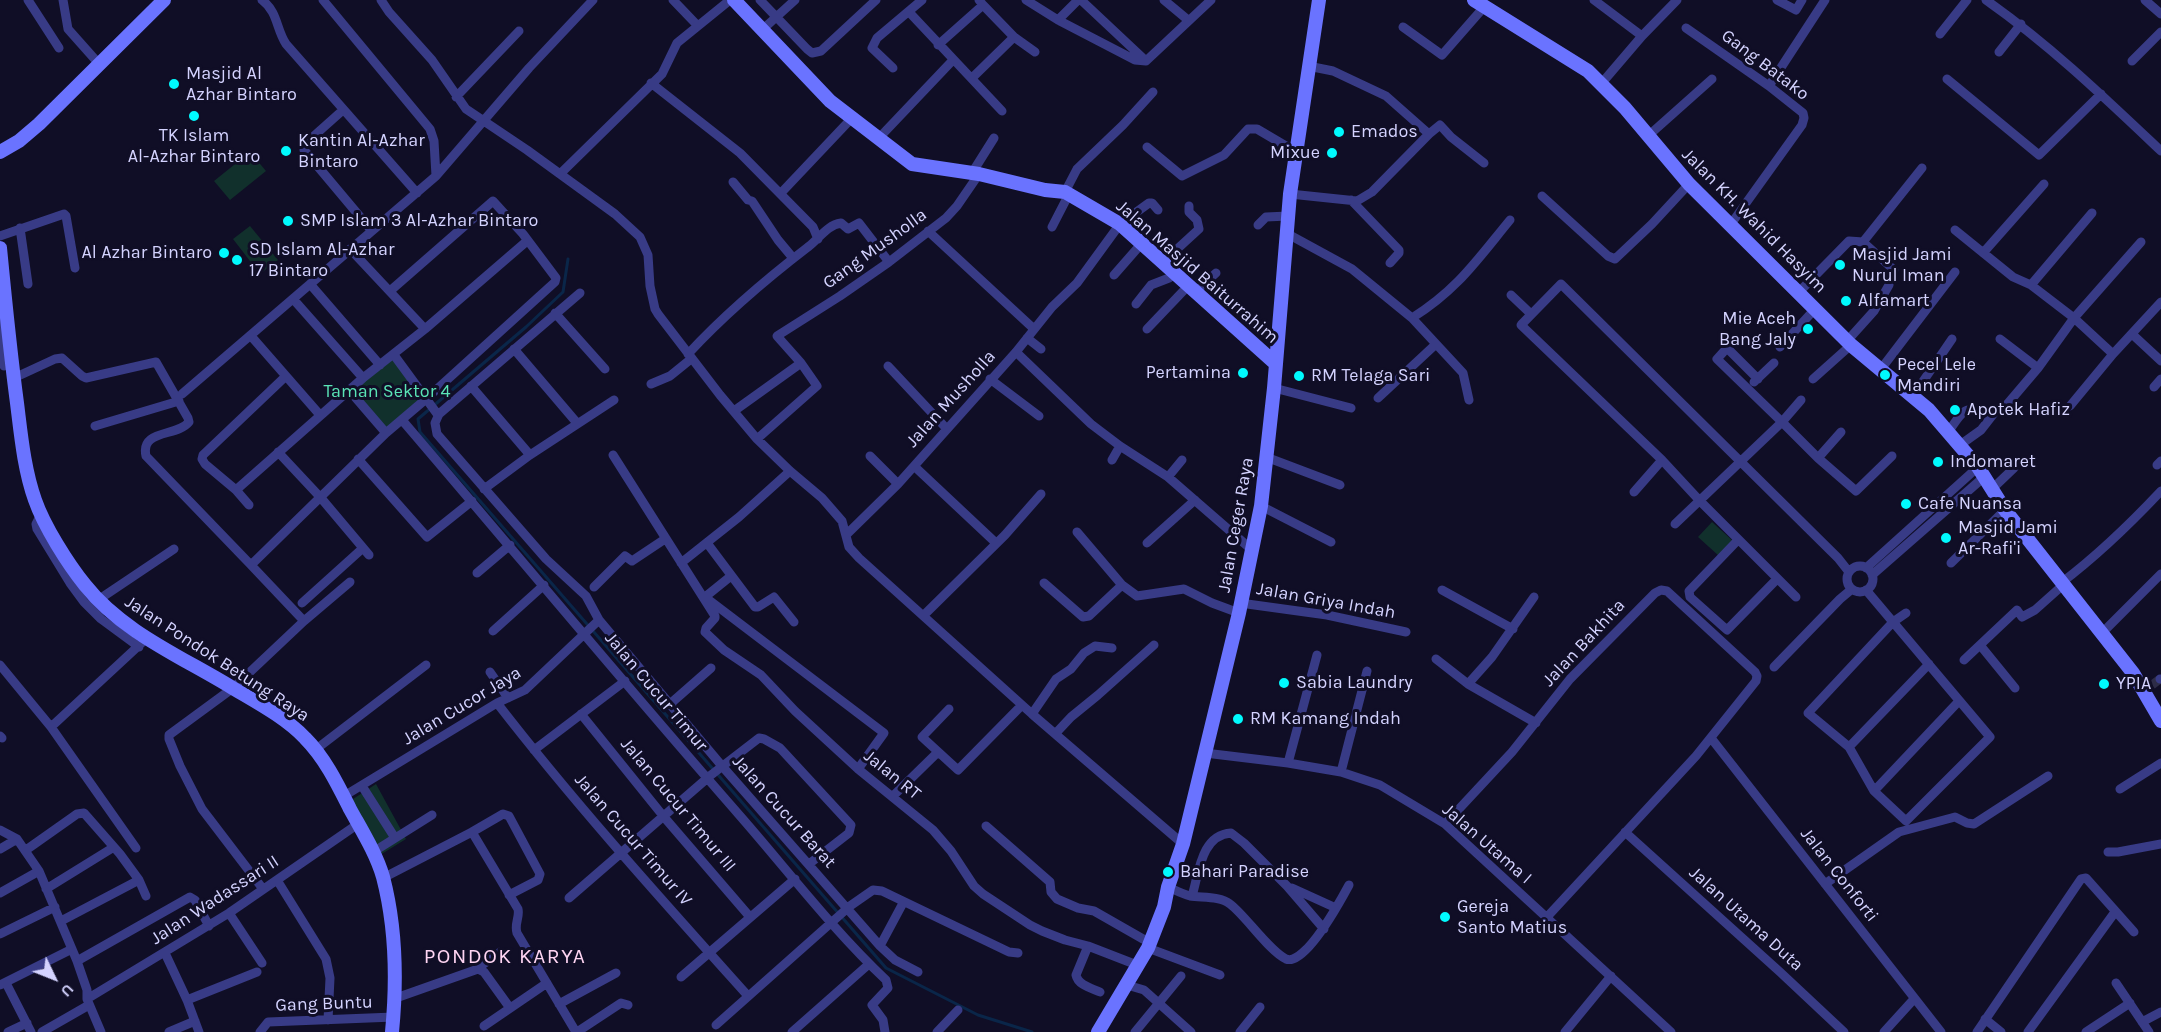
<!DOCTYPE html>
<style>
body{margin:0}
#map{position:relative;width:2161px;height:1032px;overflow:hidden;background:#100e26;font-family:Karla,sans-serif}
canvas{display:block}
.north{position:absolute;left:24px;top:948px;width:60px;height:60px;-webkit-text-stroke:4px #100e26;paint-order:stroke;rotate:133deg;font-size:16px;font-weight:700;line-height:24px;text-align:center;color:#d4d3ff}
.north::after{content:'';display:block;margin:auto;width:21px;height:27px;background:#d4d3ff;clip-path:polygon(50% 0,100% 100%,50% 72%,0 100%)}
</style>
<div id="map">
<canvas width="2161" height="1032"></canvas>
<div class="north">U</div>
</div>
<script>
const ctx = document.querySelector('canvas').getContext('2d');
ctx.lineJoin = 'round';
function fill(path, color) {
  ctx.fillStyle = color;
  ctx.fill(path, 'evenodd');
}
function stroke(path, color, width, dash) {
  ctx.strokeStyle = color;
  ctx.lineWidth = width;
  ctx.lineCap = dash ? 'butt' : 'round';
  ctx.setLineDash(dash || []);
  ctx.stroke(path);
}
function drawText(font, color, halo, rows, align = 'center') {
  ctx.font = font + ' Karla,sans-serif';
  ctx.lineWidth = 6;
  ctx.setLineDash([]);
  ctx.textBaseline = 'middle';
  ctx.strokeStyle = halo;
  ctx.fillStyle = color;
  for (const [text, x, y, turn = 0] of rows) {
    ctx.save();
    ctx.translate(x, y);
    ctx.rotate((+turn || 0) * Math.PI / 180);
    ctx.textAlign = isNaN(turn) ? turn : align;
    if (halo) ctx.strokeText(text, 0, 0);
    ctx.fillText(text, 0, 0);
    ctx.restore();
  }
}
const green = new Path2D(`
 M250,152l16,19 -36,29 -16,-19z
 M250,226l28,34 -18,14 -27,-35z
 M389,354l38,46 -40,33 -37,-44z
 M1712,522l21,19 -14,15 -21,-19z
 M376,784l30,55 -26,16 -30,-54z`);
const stream = new Path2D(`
 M568,259l-5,33 -37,35 -108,92 2,13 466,536 92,47 54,17`);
const streetTunnel = new Path2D(`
 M2152,685l8,-6`);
const street = new Path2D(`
 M28,0l31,48
 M63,0l5,29 32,36
 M262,0c16,12 14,29 24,44l131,149
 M323,0l107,129 4,12 2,35
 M381,0l8,12 43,48 34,49 61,41 88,64 25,23 8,18 2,31 5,23 3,5 62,81 37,44 33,32 32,27 20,23 7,26 10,11 173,156 151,130
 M673,0l25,26
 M760,0l47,49 5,4 9,-2 55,-51
 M1026,0l32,20 77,40 11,1
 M1081,0l65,61
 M1164,0l24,20
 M1594,0l48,36
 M1777,0l19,10 6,-10
 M1986,0c64,45 119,98 175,151
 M2145,0l16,14
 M909,12l93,99
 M1058,20l20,-20
 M1403,27l39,28 42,-48
 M1686,28l83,58 34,27 1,5 -2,7 -71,99
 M762,30l33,-30
 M1940,34l27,-34
 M1014,37l21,15
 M938,45l45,-40 -4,-5
 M1999,52l22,-28
 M1146,61l65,-61
 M2132,61l29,-29
 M1308,66l25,5 53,25 43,38
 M893,68l-21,-20 5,-10 45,-38
 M972,78l42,-41 -31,-32
 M1947,79l92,76 62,-61
 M651,83l89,70 73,74 5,12
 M1601,84l41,-48 35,-36
 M1769,86l56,-86
 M456,97l63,-66
 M343,110l-37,33 -2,7 68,81
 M1648,136l64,-57
 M878,139l75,-79
 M1147,147l35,29 42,-21 24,-26h9l39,23
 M972,173l22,-35
 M560,174l102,-100 15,-31 53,-43
 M733,182l15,18 4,1 26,39 15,18
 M1065,192l12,-23 46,-44 30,-33
 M781,193l70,-74
 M1290,194l67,7 15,-9 57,-58 11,-9 11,12 33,26
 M1542,196l66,60 7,3 37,-35 37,-40
 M1351,200l48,50v3l-9,10
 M1258,225l8,-8 22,-1
 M1052,227l17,-33
 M20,228l8,56
 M1955,230l58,47 18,8 43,33 39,36
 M928,231l106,98
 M1286,233l66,36 60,49 51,55 6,27
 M0,236l64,-22 2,2 9,52
 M1863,242l31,28
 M350,249l75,80
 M1983,253l61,-69
 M1163,262l36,-33 -2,-9 -8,-8v-6
 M1114,275l28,-32
 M310,284l70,81
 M2031,285l61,-72
 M1195,292l21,-19
 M1799,292l50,-51 14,1 59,-74
 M580,293l-141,121 -4,9 2,11 109,125 40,37 13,24 123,146 158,180 15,14 23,12
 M1511,295l20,19
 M294,300l69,78
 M1136,304l15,-19 18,-7 6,-5
 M555,313l50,56
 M0,316l4,50
 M1412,318c45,-28 65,-58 98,-98
 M1147,329l41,-43
 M2132,334l29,27
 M251,336l69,79
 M1027,338l14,11
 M2000,339l38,29
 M1847,341l27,-30 15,-26
 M1780,347l35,-38
 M514,349l63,74
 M1016,352l75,72 29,22 48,31 84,73
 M688,354c37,-40 77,-74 120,-107 11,-8 19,-22 33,-24l7,6 11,-6 30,39
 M394,355l44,60
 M888,366l58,62
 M1881,369l74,-97
 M14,378l41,-19 7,-1 20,18 4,2 70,-16 32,56 1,4c-12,15 -49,7 -43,34l105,109
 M990,379l49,37
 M1813,379l38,-34
 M1754,382l20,-19
 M651,384l19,-8 21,-17
 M471,386l59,69
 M2154,387l7,-8
 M1274,388l77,20
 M349,390l37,43
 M182,394l254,-218 93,-108 64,-68
 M1913,396l39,-57
 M1378,398l58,-54
 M1801,400l-19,22 36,36 38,33 36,-35
 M2070,406l43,-52 48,-52
 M734,411l67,-48 -24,-27 63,-40 49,-34 57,-44 11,-12 22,-32
 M402,420c113,132 224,266 339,397 48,55 92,113 145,163l2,8 -16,17 11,15 2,12
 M95,426l84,-25
 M1949,431c16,-24 17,-25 46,-19
 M757,439l60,-53 -16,-23
 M1960,445l21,-15 14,-18 9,-4 34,-40 36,-50 67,-76
 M278,452l43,46 48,57
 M613,455l102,161v2l-9,10 -1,4 19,18 37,25 34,36 63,58 75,61 18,21 23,35 9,8 47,31 12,6 23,9 23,6 49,19
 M870,456l28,28
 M1266,457l74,28
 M1818,458l23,-26
 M358,459l69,78 45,-36
 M1112,460l8,-14
 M2157,465l4,-4
 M914,466l82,77
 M1168,477l14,-17
 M484,489l46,-34 84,-55
 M1992,489l22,-21
 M236,490l127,-112 62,-49 102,-88
 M1634,492l28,-32
 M249,505l-13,-15 -31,-26 -3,-5 1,-4 83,-79
 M1261,506l70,36
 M41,514l-5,10 1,5 33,54 14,19 17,17 38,28
 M1675,524l107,-102 -65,-63 10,-11 31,31
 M1077,532l45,53
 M846,535l52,-51 118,-132 36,-45 25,-24 43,-59 29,-21h3l6,7
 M1738,540l-49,51 1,6 37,33 50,-51
 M707,543l48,64h3l16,-10 20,25
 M1147,543l48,-43
 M681,563l58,-46 51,-46
 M1951,563l54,-53
 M1847 579a13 13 0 1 1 26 0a13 13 0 1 1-26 0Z
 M1866,568l112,-101
 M477,573l33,-28
 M1872,575l112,-98
 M731,576l-26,21 179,136 -26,36
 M1044,583l39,34 6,-1 33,-31 15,11 47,-7 28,14 27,10
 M2061,583c37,-28 69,-59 100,-92
 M594,587l31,-31 7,5 33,-22
 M1442,590l71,39
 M1866,590l124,147 -84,84 -32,-30 -25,-44 -41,-34 85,-91 13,-9
 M1796,597l-96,-96 -38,-41 -141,-135 40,-41 277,274 11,14
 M98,600l76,-51
 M302,603l61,-55
 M1240,603l87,12 79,17
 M924,615l81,-80 36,-41
 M304,621l-53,-56 135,-132 40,-34 129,-117 1,-4 -33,-44 -30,-33 -103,90
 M493,631l51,-46
 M2102,633l59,-59
 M1980,645l35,43
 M1436,659l32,25 68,39
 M1964,660l53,-50 5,7 13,-7 28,-25
 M0,665l51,62 96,-89
 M1774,667l66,-68 12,-10
 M490,672l18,26
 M2160,679h1
 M1468,684l24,-27 42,-60
 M497,703c79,102 165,197 251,293
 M670,704l41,-36
 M949,709l-27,28 36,33 64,-65
 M581,714l83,103 86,100
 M1032,714l24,-35 15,-10 13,-16 11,-7 17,2
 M51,727l85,121
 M1056,733l15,-16 27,-22 56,-50
 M0,736l2,2
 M1711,738l230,294
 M1849,747l80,-83
 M315,750l111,-85
 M534,750l91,-69
 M1205,753l83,10 53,9 39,13 65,39 226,208
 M1288,763l29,-108
 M1341,772l26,-101
 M362,786l33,52
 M2120,789l41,-26
 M1874,791l85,-90
 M344,796l153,-93 28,-13 74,-70
 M893,796l45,-44
 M1445,824l67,-72 58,-73 85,-86 6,-3 6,1 88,81 2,4 -1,5 -60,75 -149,161
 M986,826l64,56 1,10 6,7 21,9 16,3 49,28 6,1
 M0,830l17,9 22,32 38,90 10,29v9l14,33
 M472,832l31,-18 6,2 31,58 -2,6 -29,15
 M1625,832l155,140 64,60
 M0,849l17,-10
 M26,850l51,-36 7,-1 36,41 19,26 7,16
 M373,852l59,-37
 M2108,852h10l43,-8
 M383,878l89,-46 46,77c2,8 -4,15 -1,24l59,99
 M277,880l49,79 4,19 -2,42
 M1825,884l74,-52 56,-15 12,6 7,1 74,-48
 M1168,887c7,3 14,7 22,9 12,2 30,0 40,8 16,12 39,47 56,55 19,8 56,-61 63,-74
 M1292,888l44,20
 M46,889l68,-42
 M263,889l-61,-80 -22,-43 -11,-27v-4l64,-47 71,-67 46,-39
 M0,893l39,-22
 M1192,896c7,-23 9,-61 39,-63l13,10 43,43 37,43
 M569,898l142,-123 48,-37 5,1 16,9 71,77 -2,8 -40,31
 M229,913l33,50
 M61,921l78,-41
 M0,934l55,-27
 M880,946l23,-43
 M1088,946l-12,29c2,10 15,13 24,17
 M1148,948l72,27
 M165,953l22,47
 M77,961l113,-64 5,3 14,26
 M477,969l23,-17
 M681,977l114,-98
 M6,983l25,49
 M2116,983l33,49
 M0,985l72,-36
 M1127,985l17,5 47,42
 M396,998l82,-29 6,3 26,36
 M87,999l142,-86 129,-89
 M559,1004l57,-31
 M1985,1019l16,13
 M2142,1022l19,-10
 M716,1025l134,-119 23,-16 9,1 127,61 9,1
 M484,1026l63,-43
 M8,1032l19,-9
 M42,1032l47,-27
 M169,1032l26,-11
 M199,1032l-12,-32 70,-28
 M260,1032l8,-10 126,-5
 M577,1032l44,-29 7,2
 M792,1032l77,-68
 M937,1032l21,-22
 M1135,1032l46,-56
 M1240,1032l20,-25
 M1565,1032l46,-56
 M1884,1032l30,-33
 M1977,1032l104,-153 5,-1 48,54
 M2028,1032l87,-120
 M2086,1032l44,-29`);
const secondary = new Path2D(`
 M734,0l96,101 82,63 67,10 66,16 20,2 55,32 156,140
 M1474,0l114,71 37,37 64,76 162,161 78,65 49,57 27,43 128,163 28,48
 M0,152l19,-11 20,-17 125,-124
 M0,248c5,52 10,103 17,155 4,32 7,66 18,97 9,26 33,64 50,85 37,47 97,72 146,102 25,15 54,30 74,51 20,20 33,47 45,71 12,22 26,44 33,68 13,50 14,104 9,155
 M1098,1032l50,-84 16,-41 4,-20 15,-43 56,-231 22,-107 13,-118 16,-194 29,-194`);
const markers = [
 [174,84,6,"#00fafe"],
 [194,116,6,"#00fafe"],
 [1339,132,6,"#00fafe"],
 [286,151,6,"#00fafe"],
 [1332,153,6,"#00fafe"],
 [288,221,6,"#00fafe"],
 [224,253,6,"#00fafe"],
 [237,260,6,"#00fafe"],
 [1840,265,6,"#00fafe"],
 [1846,301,6,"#00fafe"],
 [1808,329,6,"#00fafe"],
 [1243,373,6,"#00fafe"],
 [1885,375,6,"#00fafe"],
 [1299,376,6,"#00fafe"],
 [1955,410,6,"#00fafe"],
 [1938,462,6,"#00fafe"],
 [1906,504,6,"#00fafe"],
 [1946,538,6,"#00fafe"],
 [1284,683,6,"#00fafe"],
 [2104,684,6,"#00fafe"],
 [1238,719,6,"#00fafe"],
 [1168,872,6,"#00fafe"],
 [1445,917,6,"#00fafe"]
];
const streetNames = [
 ["Gang Batako",1765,65,37],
 ["Jalan KH. Wahid Hasyim",1754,221,45],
 ["Gang Musholla",875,249,-36],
 ["Jalan Masjid Baiturrahim",1197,272,41],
 ["Jalan Musholla",951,399,-48],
 ["Jalan Ceger Raya",1236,525,-80],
 ["Jalan Griya Indah",1326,601,10],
 ["Jalan Bakhita",1584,643,-47],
 ["Jalan Pondok Betung Raya",217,659,33],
 ["Jalan Cucur Timur",656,692,50],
 ["Jalan Cucor Jaya",462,706,-31],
 ["Jalan RT",892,775,39],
 ["Jalan Cucur Timur III",678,805,50],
 ["Jalan Cucur Barat",784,812,48],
 ["Jalan Cucur Timur IV",633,840,49],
 ["Jalan Utama I",1487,844,41],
 ["Jalan Conforti",1839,875,52],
 ["Jalan Wadassari II",215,900,-33],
 ["Jalan Utama Duta",1746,919,42],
 ["Gang Buntu",324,1004,-2]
];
const poiNames = [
 ["Masjid Al",186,74],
 ["Azhar Bintaro",186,95],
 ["Emados",1351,132],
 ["TK Islam",194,136,"center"],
 ["Al-Azhar Bintaro",194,157,"center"],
 ["Kantin Al-Azhar",298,141],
 ["Bintaro",298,162],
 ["Mixue",1320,153,"right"],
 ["SMP Islam 3 Al-Azhar Bintaro",300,221],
 ["SD Islam Al-Azhar",249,250],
 ["17 Bintaro",249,271],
 ["Al Azhar Bintaro",212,253,"right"],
 ["Masjid Jami",1852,255],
 ["Nurul Iman",1852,276],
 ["Alfamart",1858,301],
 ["Mie Aceh",1796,319,"right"],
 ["Bang Jaly",1796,340,"right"],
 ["Pecel Lele",1897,365],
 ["Mandiri",1897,386],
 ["Pertamina",1231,373,"right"],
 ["RM Telaga Sari",1311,376],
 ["Apotek Hafiz",1967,410],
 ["Indomaret",1950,462],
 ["Cafe Nuansa",1918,504],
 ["Masjid Jami",1958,528],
 ["Ar-Rafi'i",1958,549],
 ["Sabia Laundry",1296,683],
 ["YPIA",2116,684],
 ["RM Kamang Indah",1250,719],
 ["Bahari Paradise",1180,872],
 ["Gereja",1457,907],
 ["Santo Matius",1457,928]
];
const parkNames = [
 ["Taman Sektor 4",387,392]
];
const quarterNames = [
 ["PONDOK KARYA",505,957]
];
fill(green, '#11302c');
stroke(stream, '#0a2649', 3);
stroke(streetTunnel, '#2d2c47', 9, [9, 4.5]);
stroke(street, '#383b86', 9);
stroke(secondary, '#6a73ff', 14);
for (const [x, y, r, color] of markers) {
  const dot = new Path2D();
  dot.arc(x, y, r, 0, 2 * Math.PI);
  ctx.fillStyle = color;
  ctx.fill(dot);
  stroke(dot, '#100e26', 2);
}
drawText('18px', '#d4d3ff', '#100e26', streetNames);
drawText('18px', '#d4d3ff', '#100e26', poiNames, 'left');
drawText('18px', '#5ae4b6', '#100e26', parkNames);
ctx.letterSpacing = '1.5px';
drawText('21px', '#ffd5f3', '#100e26', quarterNames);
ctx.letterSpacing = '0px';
</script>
